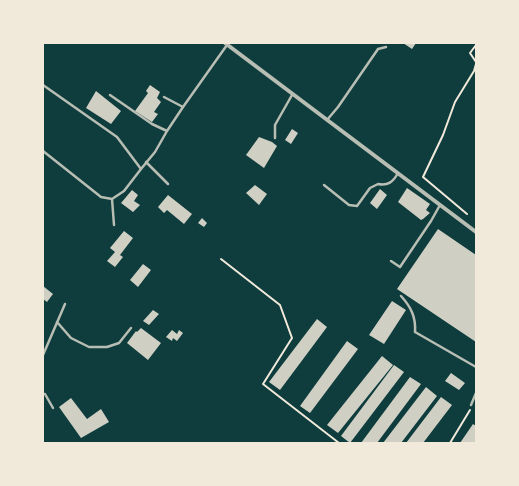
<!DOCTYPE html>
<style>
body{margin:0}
#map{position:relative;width:519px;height:486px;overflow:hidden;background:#0f3d3e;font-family:"Playfair Display",serif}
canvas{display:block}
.frame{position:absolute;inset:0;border:44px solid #f1e9da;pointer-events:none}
</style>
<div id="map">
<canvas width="519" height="486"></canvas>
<div class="frame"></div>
</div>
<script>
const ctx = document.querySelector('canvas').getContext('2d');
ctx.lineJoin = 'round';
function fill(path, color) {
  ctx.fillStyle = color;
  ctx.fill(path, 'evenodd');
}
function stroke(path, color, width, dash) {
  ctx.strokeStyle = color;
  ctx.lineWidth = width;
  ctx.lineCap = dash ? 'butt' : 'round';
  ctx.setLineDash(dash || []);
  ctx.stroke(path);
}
const building = new Path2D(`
 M403,43h13l-4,6z
 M150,85l10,7 -3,6 4,4 -7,10 4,2 -6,8 -17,-11 13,-18 -2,-2z
 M96,91l25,20 -10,13 -25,-16z
 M292,129l6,4 -7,11 -6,-4z
 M259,137l13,5 5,4 -13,22 -18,-13z
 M255,185l12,9 -8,11 -13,-12z
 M407,188l23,16 -4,6 4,3 -7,6 -2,1 -23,-18z
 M380,189l7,6 -10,14 -7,-6z
 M132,190l6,5 -4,6 6,4 -7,7 -12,-9z
 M168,195l24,19 -8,10 -17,-14 -3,3 -6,-6z
 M202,218l5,5 -3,4 -6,-4z
 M438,229l38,26v87l-79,-53z
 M124,231l9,7 -13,17 3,2 -8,10 -8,-6 8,-9 -5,-4z
 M143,264l8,6 -13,17 -8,-7z
 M43,286l10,8 -6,8 -4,-3z
 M392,301l14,9 -22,34 -15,-9z
 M153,310l6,4 -10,11 -6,-4z
 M317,319l10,8 -47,63 -11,-8z
 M141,328l20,15 -13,17 -21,-17 9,-12 1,1z
 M172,330l5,4 2,-4 4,3 -6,8 -4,-3 -1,3 -6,-4z
 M347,341l11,8 -48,64 -10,-7z
 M382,356l11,9 -55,68 -11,-8z
 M394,365l10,7 -54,71 -9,-7z
 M451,373l14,10 -6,7 -14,-9z
 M410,377l11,7 -44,59h-16z
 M426,387l11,9 -36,47h-18z
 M441,397l11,8 -29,38h-17z
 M71,398l16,21 14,-10 8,13 -28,16 -22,-31z
 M473,424l3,2v17h-16z`);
const path = new Path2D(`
 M476,45l-6,8 6,9
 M467,214l-44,-37 20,-42 12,-33 19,-31 2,-7
 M221,259l59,46 12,33 -29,46 76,59
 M450,443l20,-33`);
const service = new Path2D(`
 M43,85l74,52 24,32 14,-17 12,-21
 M110,95l42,29 15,7 16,-24
 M164,97l19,10 44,-62
 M327,120l11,-13 40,-58 8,-2
 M275,138v-13l17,-30
 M43,151l58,46 11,2 12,-8 17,-22
 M146,162l22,22
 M324,185l25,20 8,1 13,-18 8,-4c10,2 15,-2 20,-11
 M112,199l2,26
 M391,261l9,6 31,-46 9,-16
 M401,296c10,11 15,21 14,36l61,35
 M57,322l14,16 18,9h18l12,-4 12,-15
 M43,355l22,-51
 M43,394h2l8,14
 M471,405l5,-12`);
const minor = new Path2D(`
 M225,43l251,189`);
fill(building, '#cfcfc3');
stroke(path, '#f1e9da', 2);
stroke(service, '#b8beb3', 2.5);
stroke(minor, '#b8beb3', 4);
</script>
